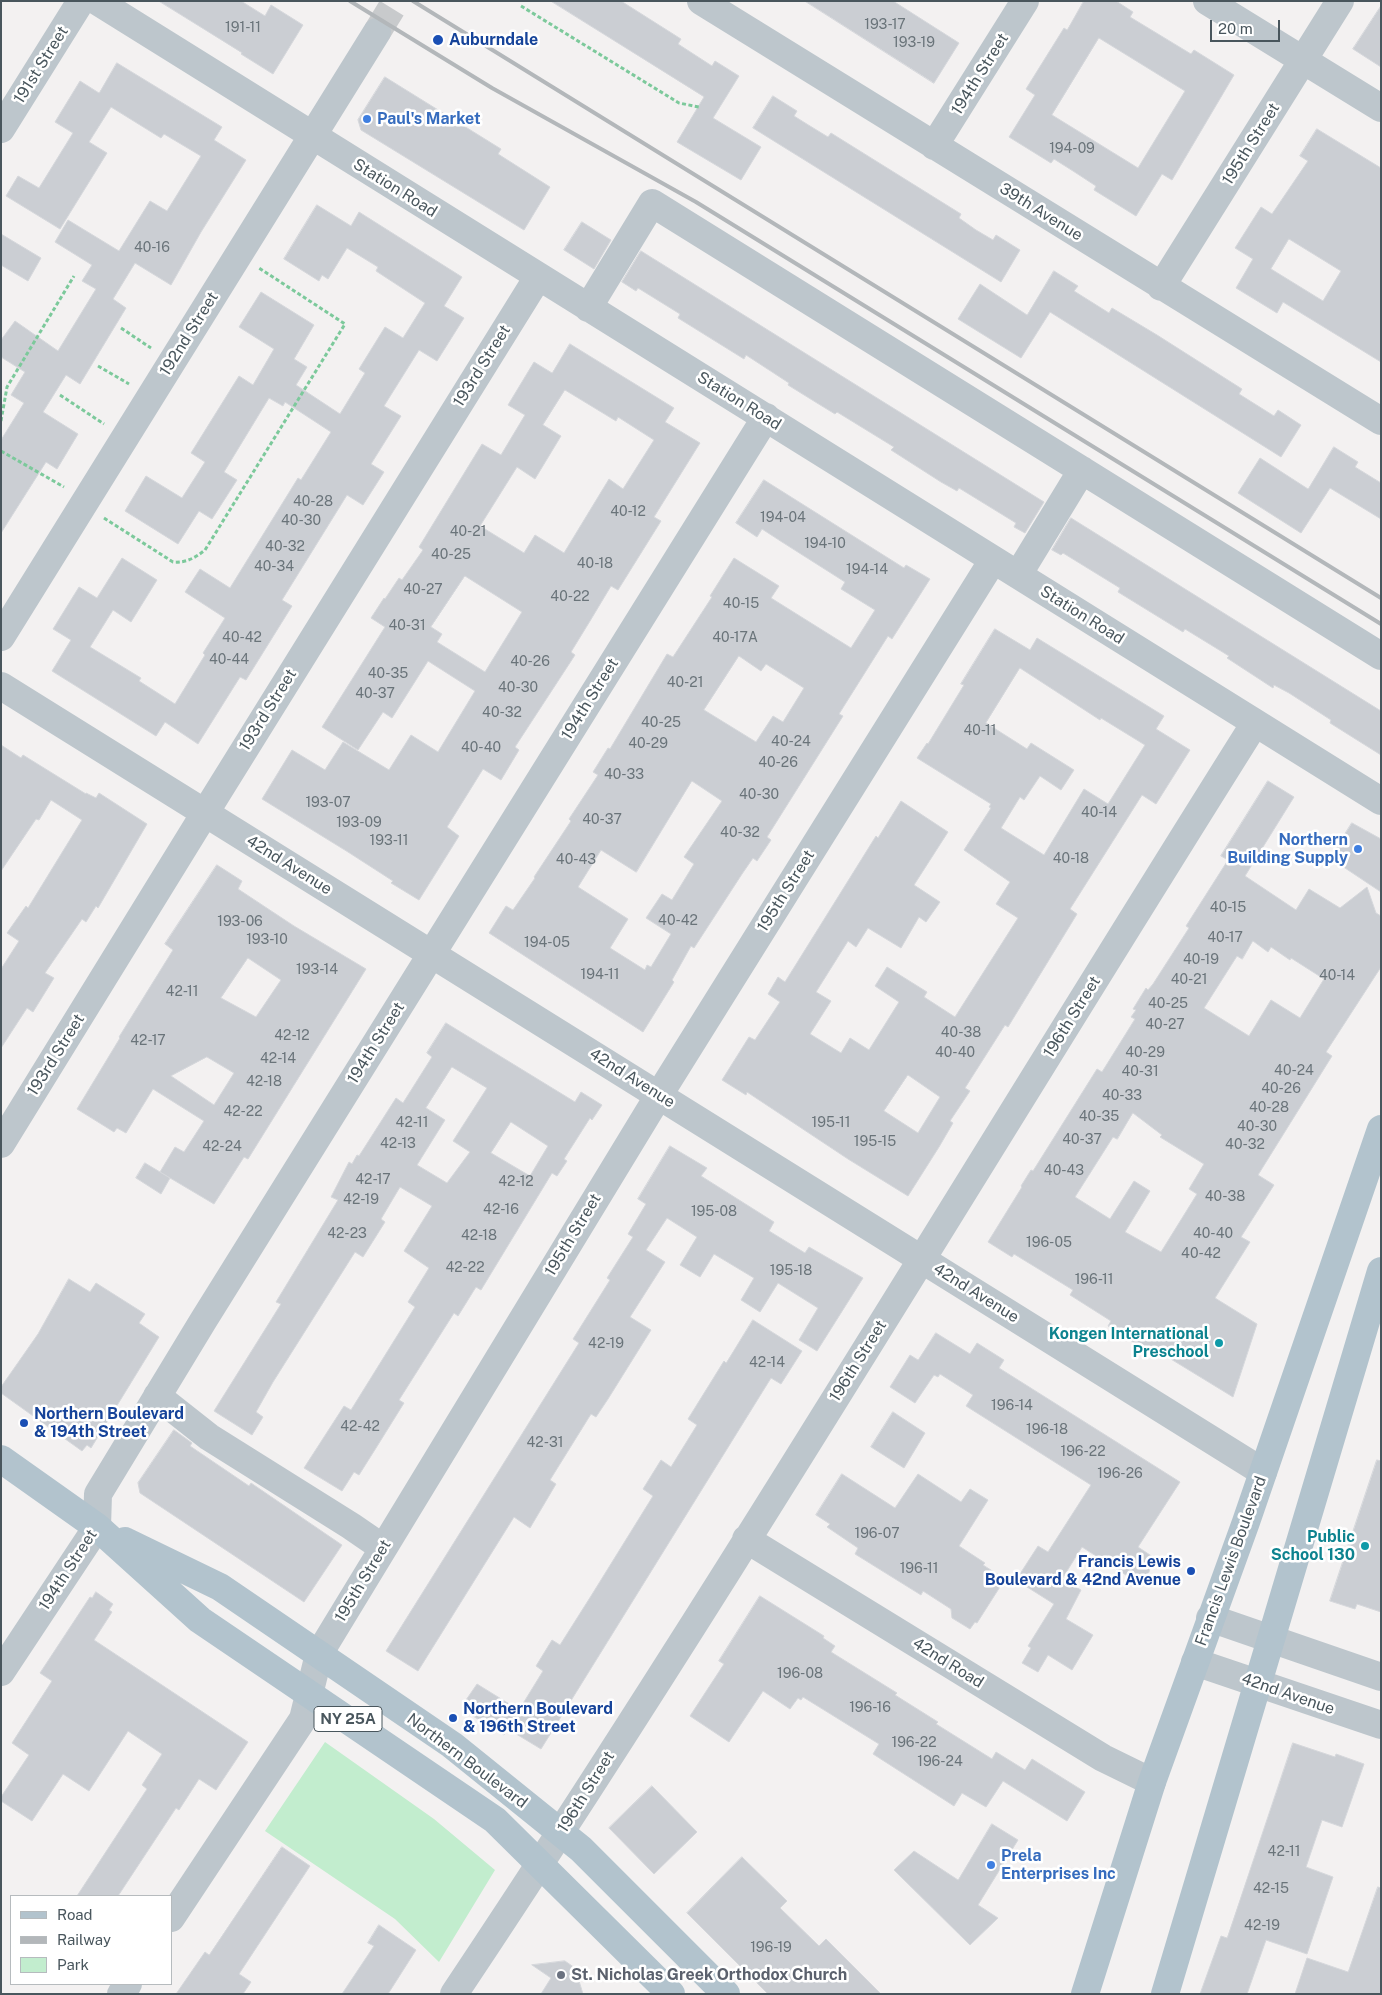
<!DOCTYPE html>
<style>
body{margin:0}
#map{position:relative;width:1382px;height:1995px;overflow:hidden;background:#f3f1f1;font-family:"Public Sans",sans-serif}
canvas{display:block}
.frame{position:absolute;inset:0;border:2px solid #49565d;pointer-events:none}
.legend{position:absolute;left:10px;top:1895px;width:162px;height:90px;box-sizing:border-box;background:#fff;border:1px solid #b6bbbe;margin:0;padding:6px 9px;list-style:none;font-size:15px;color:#49565d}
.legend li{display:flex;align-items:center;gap:10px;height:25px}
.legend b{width:25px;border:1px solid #b6bbbe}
.scale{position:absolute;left:1210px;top:20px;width:70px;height:22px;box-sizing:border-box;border:2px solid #49565d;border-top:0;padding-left:6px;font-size:15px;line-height:18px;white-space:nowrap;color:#49565d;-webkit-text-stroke:4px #fff;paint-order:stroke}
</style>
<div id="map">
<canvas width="1382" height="1995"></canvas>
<div class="frame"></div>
<ul class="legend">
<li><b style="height:6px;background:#b2c3cd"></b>Road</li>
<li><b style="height:6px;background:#b3b7ba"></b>Railway</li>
<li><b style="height:14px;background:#c2edce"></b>Park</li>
</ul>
<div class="scale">20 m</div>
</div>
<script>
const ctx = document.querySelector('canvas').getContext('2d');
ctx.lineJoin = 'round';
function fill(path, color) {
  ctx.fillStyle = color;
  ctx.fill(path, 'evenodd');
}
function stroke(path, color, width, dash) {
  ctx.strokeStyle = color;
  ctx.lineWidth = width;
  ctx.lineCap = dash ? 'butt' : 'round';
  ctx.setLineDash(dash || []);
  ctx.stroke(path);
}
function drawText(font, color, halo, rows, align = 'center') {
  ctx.font = font + ' "Public Sans",sans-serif';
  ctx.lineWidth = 5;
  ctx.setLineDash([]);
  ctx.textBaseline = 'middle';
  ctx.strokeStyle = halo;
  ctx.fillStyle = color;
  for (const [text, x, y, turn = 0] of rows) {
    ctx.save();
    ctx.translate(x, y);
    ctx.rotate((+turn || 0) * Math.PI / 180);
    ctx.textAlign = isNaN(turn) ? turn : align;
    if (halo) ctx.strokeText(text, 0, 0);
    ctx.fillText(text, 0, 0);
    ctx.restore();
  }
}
const green = new Path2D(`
 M325,1742l109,77 61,51 -56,92 -44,-43 -130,-88z`);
const building = new Path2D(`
 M159,1h82l24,15 6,-11 32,20 -30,49 -32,-20 1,-1z
 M551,1h70l60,38 -3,5 34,22 3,-5 24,15 -26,42 48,29 -20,33 -64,-38 27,-45z
 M805,1h88l66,42 -25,40z
 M1084,1h32l17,11 -3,5 61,37 3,-4 40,25 -62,105 -10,-6 -26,42 -42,-26 2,-4 -23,-15 -19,-12 -3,4 -42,-26 26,-42 -9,-6 38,-61 3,2zM1099,38l86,53 -47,77 -86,-53z
 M1381,6v61l-28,-18z
 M117,63l105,64 -8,13 32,20 -45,72 -30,53 -36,-22 -22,36 13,9 -46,76 -14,-9 -23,37 35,22 -21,35 -11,-7 -45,71v-93l23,-37 -13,-8 14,-23 -24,-15v-17l14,-19 43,30 38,-62 -14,-8 10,-16 -37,-23 13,-22 51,31 31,-50 17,10 34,-55 -37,-22 -3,4 -50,-31 -22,35 18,11 -47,76 -54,-33 12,-20 21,12 34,-55 -18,-11 25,-41 19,12z
 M385,77l116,72 -3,5 52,33 -26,43 -163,-100 -3,-10z
 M773,96l24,15 -3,5 16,10 18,11 3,-4 130,81 -2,4 17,12 17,10 3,-5 24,15 -19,32 -248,-154z
 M1317,129l64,39v194l-98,-60 -6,11 -41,-25 17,-29 -18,-11 26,-41 11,7 36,-53 -8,-5zM1289,239l52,32 -18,30 -52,-32z
 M317,205l34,21 8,-14 103,65 -18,29 20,12 -27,43 -18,-11 -35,56 17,10 -30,48 13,8 -21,33 -16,-10 -65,105 10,6 -46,74 -6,-3 -42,67 -33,-22 -9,14 -104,-65 19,-31 -18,-11 26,-42 18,11 25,-40 35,22 -26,42 -18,-12 -23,37 51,31 -2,3 36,23 30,-49 -2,-2 22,-35 -40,-26 15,-23 30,19 68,-110 3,2 30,-48 -46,-30 -2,4 -14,-8 -45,74 13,8 -25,39 -13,-8 -21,33 -53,-33 21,-35 36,22 23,-36 -14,-9 48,-77 14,9 21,-36 -35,-22 22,-35 53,33 -20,34 13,8 -11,18 44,29 25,-41 -6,-4 26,-42 18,11 22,-35 -49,-32 2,-4 -31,-19 -19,31 -6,-4 -3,6 -35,-22z
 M582,222l29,18 -17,29 -30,-19z
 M1,234l40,24 -13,23 -27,-16z
 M641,251l403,251 -19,31 -11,-6 2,-4 -57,-35 -2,3 -16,-9 -50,-32 3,-3 -57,-35 -2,2 -18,-11 -29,-18 1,-2 -43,-28 -2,4 -66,-41 2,-4 -42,-26 -2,3 -14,-9z
 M1054,271l24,15 -4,5 35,22 3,-5 45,27 85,54 -3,5 35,22 4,-6 23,15 -20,32 -231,-145 -29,46 -63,-39 22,-35 47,31z
 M570,344l104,64 -9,14 35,21 -46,74 7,4 -43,69 -7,-4 -21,35 -19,31 4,3 -60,92 4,3 -18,30 -18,-11 -36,58 12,9 -40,64 -28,-17 2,-2 -45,-29 -86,-53 30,-49 33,20 18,-28 46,28 22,-35 27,17 37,-61 -47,-30 -36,57 -9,-6 -25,38 -36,-23 63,-100 -14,-9 13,-20 1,1 14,-21 3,2 21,-30 -4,-3 63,-103 19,11 24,-40 -17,-10 26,-43 18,11zM565,390l51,31 2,-4 36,23 -31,49 -14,-10 -45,74 -29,-18 -11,18 -44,-27 37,-59 18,12 26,-43 -18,-11zM465,576l57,36 -37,60 -48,-30 5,-8 -11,-7z
 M1334,447l24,15 -3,5 26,16v36l-51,-31 -29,45 -63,-40 22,-35 48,31z
 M764,480l140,88 2,-3 24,14 -38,60 -4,-3 -44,70 -5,8 4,2 -76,121 4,3 -14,21 -4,-3 -11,16 -48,74 -3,-2 -19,34 2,2 -31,50 -154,-99 17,-27 7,4 22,-32 -1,-1 37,-56 -2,-2 29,-44 -5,-3 15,-24 2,1 57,-95 6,3 39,-60 -2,-1 24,-38 45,28 -8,12 80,50 24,-38 -34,-21 4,-7 -63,-40 -20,-13 -5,8 -21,-14zM739,656l22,15 5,-7 38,24 -21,34 -10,-6 -17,26 -52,-32zM692,781l30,20 -38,56 10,7 -22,36 -10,-6 -16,24 25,16 -20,33 -4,-2 -2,5 -35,-22 18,-29 -50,-32 23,-37 35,22z
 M1071,518l310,193v44l-51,-32 1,-3 -42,-27 -15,-8 -1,3 -46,-30 2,-2 -44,-27 -2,3 -65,-40 2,-4 -57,-35 -2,2 -9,-5z
 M995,629l35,21 7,-12 127,78 -8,13 34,21 -34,54 -14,-9 -41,65 -31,49 7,5 -69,113 -3,-2 -40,63 5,3 -20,30 3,2 -14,24 -31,49 -60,-37 -101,-67 -1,3 -24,-15 27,-43 6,3 25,-38 -12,-8 10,-17 7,5 91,-146 2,2 23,-37 47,31 -34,53 26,17 -14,20 -7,-5 -18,31 -33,-20 -12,19 -8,-6 -32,51 15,9 -21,33 31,19 9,-15 19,12 30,-48 -24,-16 12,-19 40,25 -3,5 31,20 63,-99 -22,-14 14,-22 -46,-32 27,-42 -2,-1 2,-3 -74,-46 10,-15 1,1 36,-59 -3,-1zM1020,668l80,52 1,-2 44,27 -37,59 -24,-15 -40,66 -43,-27 19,-31 4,3 16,-24 21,14 13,-20 -43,-27 -4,6 -41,-26zM908,1075l32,22 -22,36 -34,-22z
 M1,745l20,13 2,-3 63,39v-1l10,5 3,-5 48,31 -49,84 -2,-2 -10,16 -4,-3 -37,54 9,5 -21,34 -6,-4 -26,40v-79l18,-28 -12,-8 19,-27 2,2 54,-88 -31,-20 -12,20 -3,-1 -35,52z
 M1268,781l26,16 -49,79 51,34 13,-21 31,19 27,-21 9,26 5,3v51l-55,85 6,4 -74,119 16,10 -33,52 9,5 -35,56 42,26 -24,73 -72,-44 -3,5 -50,-32 3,-5 -41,-26 3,-5 -59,-36 -2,3 -24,-15 34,-55 -1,-1 10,-16 2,1 64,-102 5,3 33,-53 -4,-2 5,-7 -3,-1 13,-21 2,2 5,-6 36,-56 -3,-2 42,-66 -7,-4zM1253,941l15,11 3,-5 19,13 1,-2 33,21 -24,39 -29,-18 -22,36 -45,-28 33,-52 5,3zM1133,1113l29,22 -2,2 44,27 -15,25 8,5 -36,58 -36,-20 25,-41 -16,-10 -24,38 -35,-22 38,-60 4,2z
 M1352,823l29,16v53l-51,-34z
 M217,865l25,16 -4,8 56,37 72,43 -118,190 -4,-2 -30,47 -54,-32 15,-25 9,5 20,-31 -51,-32 -27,44 -9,-5 -3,4 -37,-23 43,-71 -1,-1 54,-87 -8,-6zM248,958l33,22 -25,37 -35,-19zM207,1057l27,16 -20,32 -43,-29z
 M446,1023l129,79 6,-10 21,13 -10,15 -2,-2 -26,41 3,2 -10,15 -5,-3 -71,117 -5,-3 -18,29 -4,-3 -55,87 5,3 -28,45 -17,27 -5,-3 -12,19 -38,-23 40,-62 7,4 64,-103 -7,-5 21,-34 -25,-17 28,-45 -32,-19 -19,32 4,3 -22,35 -8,-5 -82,130 -17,30 7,5 -11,18 -38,-24 67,-107 -5,-2 62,-102 -7,-3 18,-35 3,2 5,-9 2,1 37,-58 7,5 29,-46 -5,-4zM452,1067l35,21 -34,53 17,11 -23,31 -30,-18 28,-45 -19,-12zM511,1122l37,24 -18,30 -39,-23z
 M670,1146l37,22 -6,8 73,46 -5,9 36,22 4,-6 54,31 -46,73 -18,-11 19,-32 -40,-25 -18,29 -19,-12 13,-22 -40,-24 -14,23 -20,-12 17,-28 -30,-19 -21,32 19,12 -35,55 21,13 -43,69 -12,18 -5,-3 -41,66 6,4 -26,44 -16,-11 -96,154 -32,-20 193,-308 -6,-4 37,-59 -3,-2 26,-41 -5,-3 18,-30 -8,-5z
 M145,1163l25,15 -9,16 -25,-16z
 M69,1279l21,13 6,-9 49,31 -6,9 20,14 -68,111 -4,-3 -5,6 -81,-58v-6l37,-53z
 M753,1320l49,31 -21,33 -10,-6 -230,371 -33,-20 -4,6 -36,-22 5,-9 -7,-4 11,-16 42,26 24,-39 -7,-5 16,-26 8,5 31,-49 62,-100 -10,-7 18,-29 10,7 26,-42 -9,-6 36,-58 2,2z
 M936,1333l34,21 7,-11 27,17 -5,8 181,114 -42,65 15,10 -4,15 -9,12 -58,-37 -20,32 19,11 -15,29 27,16 -21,35 -24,-15 -10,17 -16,-9 9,-15 -3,-2 26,-42 -38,-24 22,-34 10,6 43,-67 -125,-79 7,-11 -33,-21 -2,3 -4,-2 -19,28 -25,-16 20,-32 8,5z
 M893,1412l32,21 -21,35 -33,-21z
 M174,1430l18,13 -2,3 59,40 2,-3 91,62 -38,57 -164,-109 -2,-10z
 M1377,1460l4,1v151l-24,-8 -2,5 -25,-8z
 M842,1474l53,34 23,-34 43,28 9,-13 18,11 -29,46 26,17 -2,2 22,14 -28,44 -2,-1 -5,7 -18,-11 -1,-9 -28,-18 -2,4 -66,-41 3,-6 -31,-21 3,-3 -14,-9z
 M96,1592l17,12 -4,6 3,2 -18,28 154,102 -32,48 -17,-11 -20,31 -3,-2 -58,88h-41l70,-107 -5,-4 20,-31 -34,-23 -39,60 -26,-17 -31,47 -31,-20v-4l28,-42 -17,-12 40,-62 -12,-8 50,-76 2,1z
 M760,1596l64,40 -1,2 12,8 -4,6 66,41 -2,2 43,27 -2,2 56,35 4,-7 29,18 7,-11 53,33 -18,29 -64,-40 -17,26 -24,-14 -8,13 -81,-52 6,-10 -76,-47 -2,3 -3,-2 -8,11 -27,-18 -34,51 -39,-26 34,-52 -5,-3z
 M1293,1743l42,14 1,-3 28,10 -22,63 -20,-7 -16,47 27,10 -26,77 -41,-14 -19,54h-47l21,-58 6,2z
 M652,1786l45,46 -43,42 -45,-46z
 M992,1824l26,16 -40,65 20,13 -28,27 -76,-75 20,-19 44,29z
 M282,1847l28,19 -71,108 12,8 -8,12h-67l29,-42 4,3z
 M742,1857l45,44 -7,7 39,38 7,-7 55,55h-113l-81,-81z
 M1378,1887l3,1v106h-86l12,-36 41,14z
 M379,1925l37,25 -28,44h-46l32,-48 -6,-3z
 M565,1961l10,7 8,26h-42l10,-16 -19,-13z`);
const minorTunnel = new Path2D(`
 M377,32l19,-31`);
const path = new Path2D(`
 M521,6l158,97 20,4
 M121,328l30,20
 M98,366l31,18
 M60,395l44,29
 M1,421l6,-34 67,-111
 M1,451l63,36
 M104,518l69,44c13,1 22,-4 32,-12l140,-226 -86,-56`);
const minor = new Path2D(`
 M97,1l1284,800
 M701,1l680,420
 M1207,1l174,107
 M1,129l80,-128
 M934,146l91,-145
 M1161,287l179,-286
 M588,308l64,-105 729,453
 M1018,575l64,-105
 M1,637l376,-605
 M1,686l1262,786
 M1,1144l204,-331 333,-536
 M157,1396l52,41 142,89 32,22
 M746,1539l357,219 49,24
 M1210,1618l171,59
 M1195,1662l186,63
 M1,1672l96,-145 1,-33 105,-173 563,-904
 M171,1918l132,-199 16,-65 340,-559 334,-535
 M121,1994l7,-10
 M454,1994c278,-417 534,-847 801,-1271`);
const major = new Path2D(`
 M1,1459l96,68 103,93 295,200 176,174
 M125,1541l95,46 232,158 129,104 145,145
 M1085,1994l67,-212 94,-260 135,-393
 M1165,1994l216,-723`);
const rail = new Path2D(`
 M350,1l142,87 204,114 685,422
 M413,1l968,597`);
const markers = [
 [438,40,6,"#1a4fb4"],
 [367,119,5,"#3f7fe0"],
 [1358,849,5,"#3f7fe0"],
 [1219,1343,5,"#0f9aa8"],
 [24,1423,5,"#1a4fb4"],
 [1365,1546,5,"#0f9aa8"],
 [1191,1571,5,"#1a4fb4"],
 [453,1718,5,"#1a4fb4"],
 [991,1865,5,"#3f7fe0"],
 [561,1975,5,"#6b7280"]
];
const numberNames = [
 ["193-17",885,25],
 ["191-11",243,28],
 ["193-19",914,43],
 ["194-09",1072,149],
 ["40-16",152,248],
 ["40-28",313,502],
 ["40-12",628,512],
 ["194-04",783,518],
 ["40-30",301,521],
 ["40-21",468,532],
 ["194-10",825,544],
 ["40-32",285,547],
 ["40-25",451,555],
 ["40-18",595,564],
 ["40-34",274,567],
 ["194-14",867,570],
 ["40-27",423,590],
 ["40-22",570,597],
 ["40-15",741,604],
 ["40-31",407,626],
 ["40-42",242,638],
 ["40-17A",735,638],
 ["40-44",229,660],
 ["40-26",530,662],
 ["40-35",388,674],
 ["40-21",685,683],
 ["40-30",518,688],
 ["40-37",375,694],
 ["40-32",502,713],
 ["40-25",661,723],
 ["40-11",980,731],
 ["40-24",791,742],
 ["40-29",648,744],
 ["40-40",481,748],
 ["40-26",778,763],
 ["40-33",624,775],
 ["40-30",759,795],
 ["193-07",328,803],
 ["40-14",1099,813],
 ["40-37",602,820],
 ["193-09",359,823],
 ["40-32",740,833],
 ["193-11",389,841],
 ["40-18",1071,859],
 ["40-43",576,860],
 ["40-15",1228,908],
 ["40-42",678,921],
 ["193-06",240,922],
 ["40-17",1225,938],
 ["193-10",267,940],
 ["194-05",547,943],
 ["40-19",1201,960],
 ["193-14",317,970],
 ["194-11",600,975],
 ["40-14",1337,976],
 ["40-21",1189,980],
 ["42-11",182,992],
 ["40-25",1168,1004],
 ["40-27",1165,1025],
 ["40-38",961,1033],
 ["42-12",292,1036],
 ["42-17",148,1041],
 ["40-40",955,1053],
 ["40-29",1145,1053],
 ["42-14",278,1059],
 ["40-24",1294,1071],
 ["40-31",1140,1072],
 ["42-18",264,1082],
 ["40-26",1281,1089],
 ["40-33",1122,1096],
 ["40-28",1269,1108],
 ["42-22",243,1112],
 ["40-35",1099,1117],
 ["42-11",412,1123],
 ["195-11",831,1123],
 ["40-30",1257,1127],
 ["40-37",1082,1140],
 ["195-15",875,1142],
 ["42-13",398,1144],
 ["40-32",1245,1145],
 ["42-24",222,1147],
 ["40-43",1064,1171],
 ["42-17",373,1180],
 ["42-12",516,1182],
 ["40-38",1225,1197],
 ["42-19",361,1200],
 ["42-16",501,1210],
 ["195-08",714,1212],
 ["42-23",347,1234],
 ["40-40",1213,1234],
 ["42-18",479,1236],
 ["196-05",1049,1243],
 ["40-42",1201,1254],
 ["42-22",465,1268],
 ["195-18",791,1271],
 ["196-11",1094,1280],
 ["42-19",606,1344],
 ["42-14",767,1363],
 ["196-14",1012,1406],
 ["42-42",360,1427],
 ["196-18",1047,1430],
 ["42-31",545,1443],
 ["196-22",1083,1452],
 ["196-26",1120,1474],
 ["196-07",877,1534],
 ["196-11",919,1569],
 ["196-08",800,1674],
 ["196-16",870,1708],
 ["196-22",914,1743],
 ["196-24",940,1762],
 ["42-11",1284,1852],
 ["42-15",1271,1889],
 ["42-19",1262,1926],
 ["196-19",771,1948]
];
const shields = [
 [348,1719,68]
];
const shieldNames = [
 ["NY 25A",348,1719]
];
const transitNames = [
 ["Auburndale",449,40],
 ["Northern Boulevard",34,1414],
 ["& 194th Street",34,1432],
 ["Francis Lewis",1181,1562,"right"],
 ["Boulevard & 42nd Avenue",1181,1580,"right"],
 ["Northern Boulevard",463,1709],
 ["& 196th Street",463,1727]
];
const streetNames = [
 ["191st Street",41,65,-58],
 ["194th Street",980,74,-58],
 ["195th Street",1251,144,-58],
 ["Station Road",395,188,32],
 ["39th Avenue",1041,212,32],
 ["192nd Street",189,334,-58],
 ["193rd Street",482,366,-58],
 ["Station Road",739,401,32],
 ["Station Road",1082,615,32],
 ["194th Street",590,699,-58],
 ["193rd Street",268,710,-58],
 ["42nd Avenue",289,865,32],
 ["195th Street",786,891,-58],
 ["196th Street",1072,1017,-58],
 ["194th Street",376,1043,-58],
 ["193rd Street",56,1055,-58],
 ["42nd Avenue",632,1078,32],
 ["195th Street",573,1235,-59],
 ["42nd Avenue",976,1293,32],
 ["196th Street",858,1361,-58],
 ["Francis Lewis Boulevard",1231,1561,-70],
 ["194th Street",68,1570,-57],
 ["195th Street",363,1581,-59],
 ["42nd Road",948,1663,32],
 ["42nd Avenue",1288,1694,19],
 ["Northern Boulevard",467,1761,37],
 ["196th Street",586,1792,-58]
];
const shopNames = [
 ["Paul's Market",377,119],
 ["Northern",1348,840,"right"],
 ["Building Supply",1348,858,"right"],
 ["Prela",1001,1856],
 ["Enterprises Inc",1001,1874]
];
const cultureNames = [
 ["Kongen International",1209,1334],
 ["Preschool",1209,1352],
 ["Public",1355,1537],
 ["School 130",1355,1555]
];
const worshipNames = [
 ["St. Nicholas Greek Orthodox Church",571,1975]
];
fill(green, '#c2edce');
fill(building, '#cbced3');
stroke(building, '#d5d7db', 1);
stroke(minorTunnel, '#c8cacc', 28, [28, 14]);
stroke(path, '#7cc99b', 3, [4, 2.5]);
stroke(minor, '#bdc6cc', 28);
stroke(major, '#b2c3cd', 28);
stroke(rail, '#b3b7ba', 4);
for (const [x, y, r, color] of markers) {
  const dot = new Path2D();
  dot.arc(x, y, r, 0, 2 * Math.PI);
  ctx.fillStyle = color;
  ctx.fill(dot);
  stroke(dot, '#fff', 2);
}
drawText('14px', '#6a747a', null, numberNames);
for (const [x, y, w] of shields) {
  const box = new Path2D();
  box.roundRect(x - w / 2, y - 12.5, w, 25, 4);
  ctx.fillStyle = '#fff';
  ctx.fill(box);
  stroke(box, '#49565d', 1);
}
drawText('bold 15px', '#49565d', null, shieldNames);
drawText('bold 16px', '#164399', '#fff', transitNames, 'left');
drawText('16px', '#49565d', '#fff', streetNames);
drawText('bold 16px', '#366cbe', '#fff', shopNames, 'left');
drawText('bold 16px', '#0d838f', '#fff', cultureNames, 'right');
drawText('bold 16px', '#5b616d', '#fff', worshipNames, 'left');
</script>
